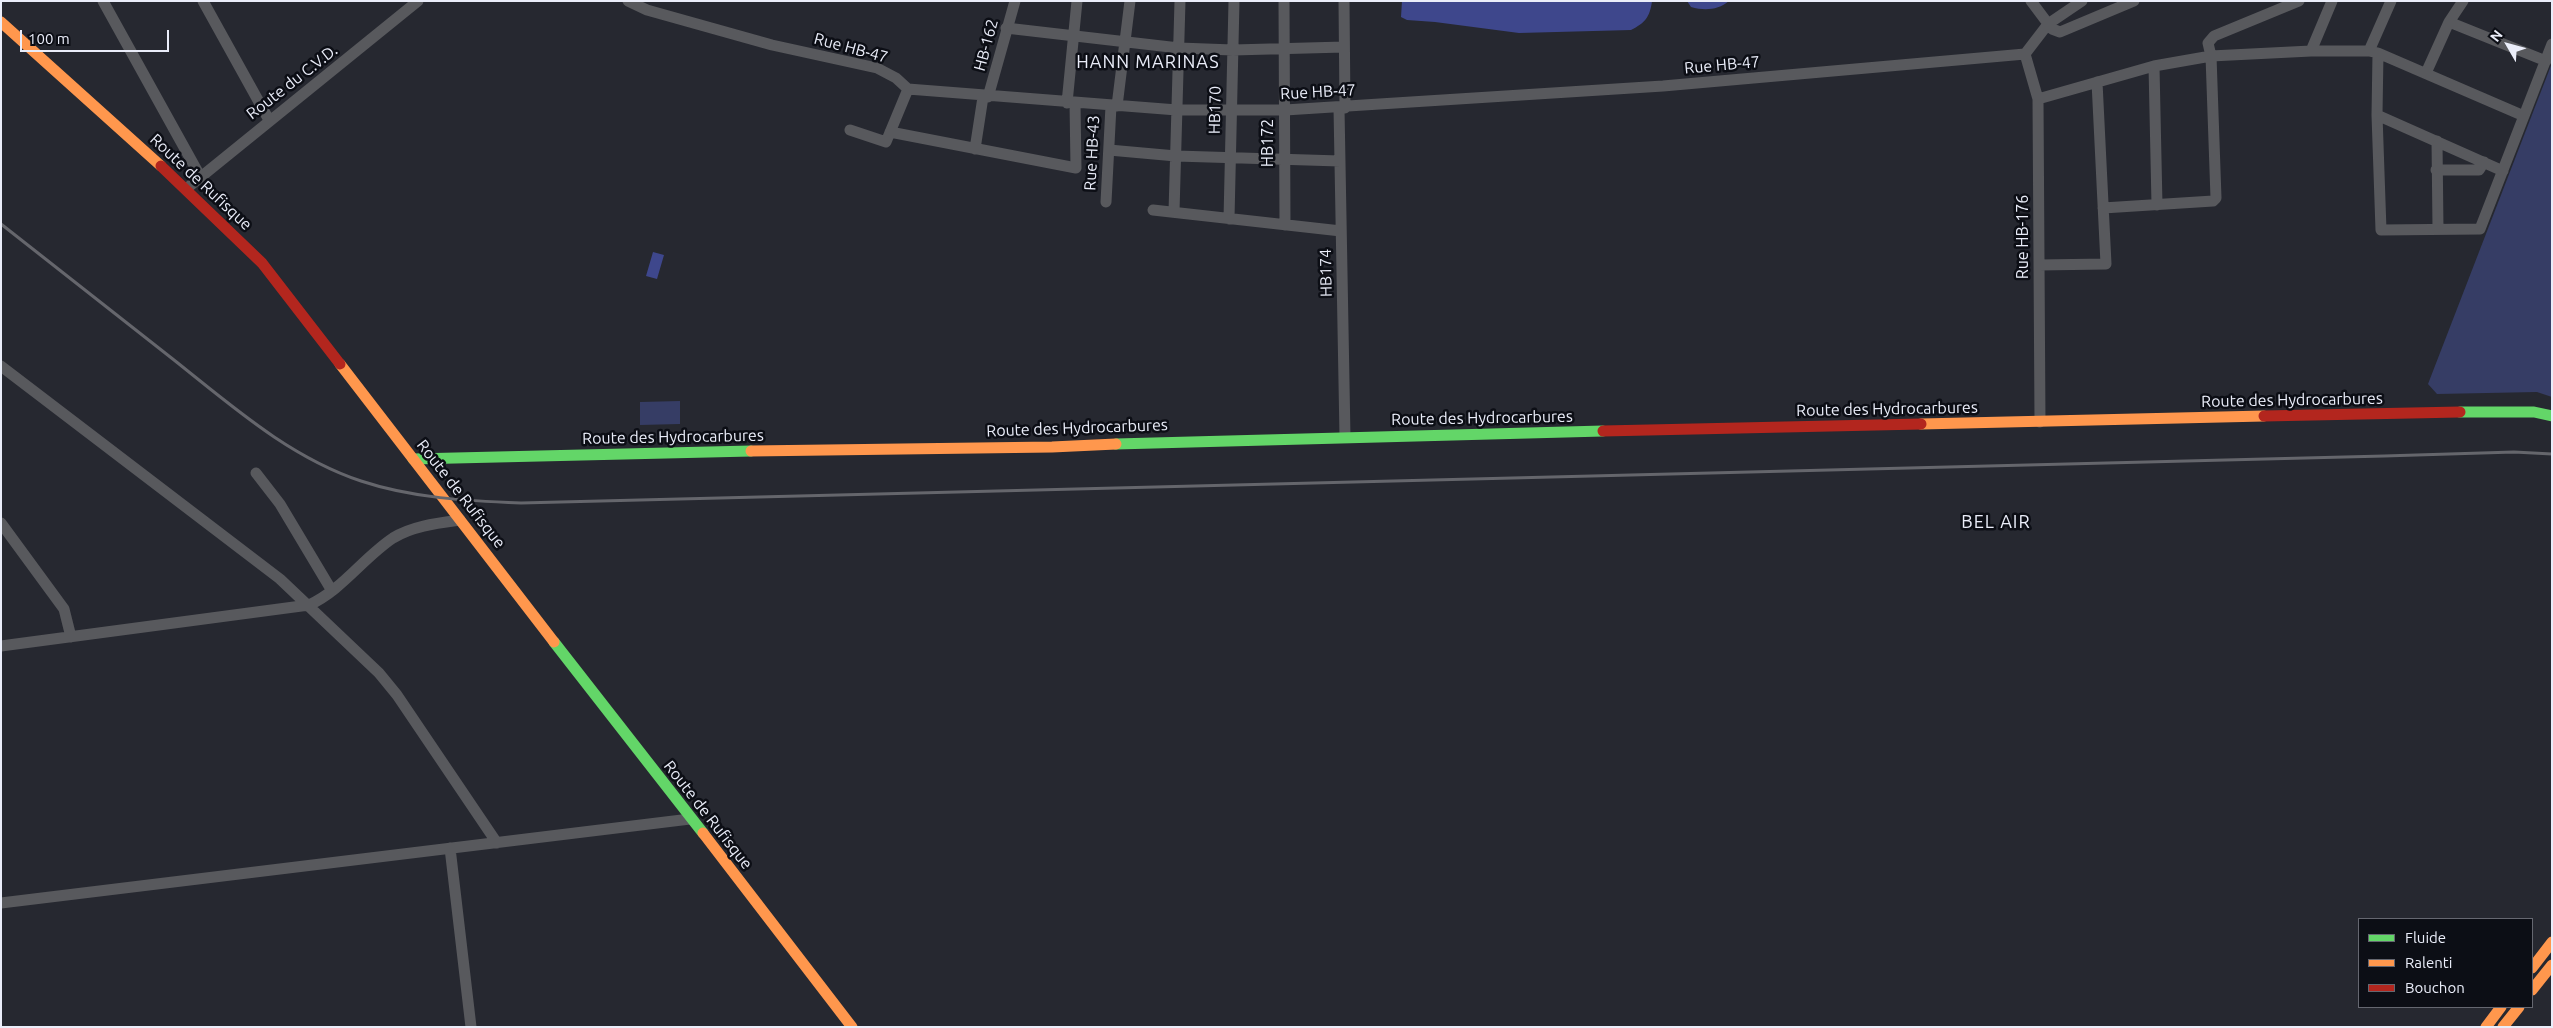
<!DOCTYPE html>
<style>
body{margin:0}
#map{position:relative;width:2553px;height:1028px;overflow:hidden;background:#262830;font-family:Ubuntu,sans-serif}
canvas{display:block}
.frame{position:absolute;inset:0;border:2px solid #eaedf9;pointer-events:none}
.legend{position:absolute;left:2358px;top:918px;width:175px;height:90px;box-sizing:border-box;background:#0c0e15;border:1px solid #656770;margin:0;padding:6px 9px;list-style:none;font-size:15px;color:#eaedf9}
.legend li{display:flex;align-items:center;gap:10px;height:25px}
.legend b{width:25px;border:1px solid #656770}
.north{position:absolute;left:2483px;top:20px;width:50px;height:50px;-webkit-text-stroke:4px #0c0e15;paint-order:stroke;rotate:308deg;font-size:14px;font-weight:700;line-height:20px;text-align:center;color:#eaedf9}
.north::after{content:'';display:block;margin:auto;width:18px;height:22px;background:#eaedf9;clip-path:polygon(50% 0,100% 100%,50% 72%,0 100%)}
.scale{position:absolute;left:20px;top:30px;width:149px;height:22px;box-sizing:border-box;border:2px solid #eaedf9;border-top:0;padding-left:6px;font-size:15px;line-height:18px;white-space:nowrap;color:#eaedf9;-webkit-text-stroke:4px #0c0e15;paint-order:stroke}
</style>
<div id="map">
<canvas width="2553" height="1028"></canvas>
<div class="frame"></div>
<ul class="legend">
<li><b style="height:6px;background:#63d668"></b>Fluide</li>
<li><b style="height:6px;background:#ff974d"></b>Ralenti</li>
<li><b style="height:6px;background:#b3261e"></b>Bouchon</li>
</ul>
<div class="north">N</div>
<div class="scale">100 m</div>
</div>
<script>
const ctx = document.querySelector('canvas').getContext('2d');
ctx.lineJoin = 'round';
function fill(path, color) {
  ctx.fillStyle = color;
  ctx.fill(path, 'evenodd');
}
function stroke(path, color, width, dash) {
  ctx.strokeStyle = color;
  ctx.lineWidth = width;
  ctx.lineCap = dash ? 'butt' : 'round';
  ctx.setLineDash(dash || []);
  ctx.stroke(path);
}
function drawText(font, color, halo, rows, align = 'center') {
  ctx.font = font + ' Ubuntu,sans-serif';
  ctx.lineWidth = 5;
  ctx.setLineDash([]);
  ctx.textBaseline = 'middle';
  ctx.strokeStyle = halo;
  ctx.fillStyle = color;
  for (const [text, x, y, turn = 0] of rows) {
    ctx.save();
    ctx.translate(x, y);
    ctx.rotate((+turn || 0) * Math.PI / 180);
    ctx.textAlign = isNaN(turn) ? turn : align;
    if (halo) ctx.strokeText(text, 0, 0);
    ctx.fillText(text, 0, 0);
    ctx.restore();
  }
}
const green = new Path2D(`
 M2552,63v334l-15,-5 -100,2 -9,-10z
 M680,401v23l-40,1v-23z`);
const water = new Path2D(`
 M1402,1h250c-2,16 -7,22 -21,29l-112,3 -84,-11 -28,-2 -6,-3z
 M1687,1h42c-11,9 -24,10 -38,6z
 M653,252l11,3 -7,24 -11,-3z`);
const street = new Path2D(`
 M103,1l97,175
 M203,1l66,119
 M628,1l19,9 125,35 105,23 19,10 12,11 269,21h108l378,-24 362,-32
 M1284,1l1,224
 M1344,1l1,107
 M2031,1l21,28 8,3 74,-31
 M2449,22l97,39
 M1006,28l173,20 54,2 111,-3
 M2311,51l21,-50
 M2369,51l22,-50
 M2378,53l-1,62 4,115 99,-1 72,-185
 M2025,54l13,45 2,323
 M2025,54l23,-30 34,-23
 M2154,66l3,139
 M2426,73l23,-51 14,-21
 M988,97l27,-96
 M2038,99l116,-33 57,-10 100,-5h58l9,2 146,63
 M1067,103l10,-102
 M1117,106l13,-105
 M1339,108l6,329
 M2377,115l126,56
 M850,130l36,12 22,-53
 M890,132l186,36 -1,-65
 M2437,141l1,88
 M975,149l8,-52
 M1109,150l67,6 164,5
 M2436,170h43l5,-8
 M186,189l232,-188
 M1106,202l5,-96
 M2103,208l110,-7 3,-3 -5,-142 -3,-13 6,-7 85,-35
 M1153,210l188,21
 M1174,212l6,-211
 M1229,219l5,-218
 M2039,265l67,-1 -9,-182
 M1,366l279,213 99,94 18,22 100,148
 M256,473l24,31 52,87
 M1,523l63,86 7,28
 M1,646l308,-41c33,-15 54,-47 84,-67 19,-12 45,-15 67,-18
 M450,848l21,179
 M1,903l689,-84`);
const fast = new Path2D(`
 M2460,412h74l18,4
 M1116,444l487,-13
 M413,459l338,-8
 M554,642l149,191`);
const slow = new Path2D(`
 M1,22l160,144
 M340,364l214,278
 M1921,424l343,-8
 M751,451l301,-4 64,-3
 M703,833l149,194
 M2532,968l20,-26
 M2532,990l20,-25
 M2486,1027l15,-20
 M2503,1027l16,-20`);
const jam = new Path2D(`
 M161,166l101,97 78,101
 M2264,416l196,-4
 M1603,431l318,-7`);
const rail = new Path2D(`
 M1,224c58,45 115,91 173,136 58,46 115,97 187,121 51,17 106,20 160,22 665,-13 1329,-31 1993,-51l38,2`);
const streetNames = [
 ["HB-162",986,45,-75],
 ["Rue HB-47",851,48,15],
 ["Rue HB-47",1722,65,-5],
 ["Route du C.V.D.",292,82,-38],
 ["Rue HB-47",1318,92,-3],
 ["HB170",1215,110,-89],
 ["HB172",1268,143,-90],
 ["Rue HB-43",1092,153,-87],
 ["Route de Rufisque",201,182,43],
 ["Rue HB-176",2023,237,-90],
 ["HB174",1326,273,-91],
 ["Route des Hydrocarbures",2292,400,-1],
 ["Route des Hydrocarbures",1887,409,-1],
 ["Route des Hydrocarbures",1482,418,-1],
 ["Route des Hydrocarbures",1077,428,-2],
 ["Route des Hydrocarbures",673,437,-1],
 ["Route de Rufisque",461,494,52],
 ["Route de Rufisque",708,815,52]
];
const neighbourhoodNames = [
 ["HANN MARINAS",1148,62],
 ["BEL AIR",1996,522]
];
fill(green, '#363d65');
fill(water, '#3e478c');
stroke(street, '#58595d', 11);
stroke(fast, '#63d668', 11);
stroke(slow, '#ff974d', 11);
stroke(jam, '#b3261e', 11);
stroke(rail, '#65666c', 3);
drawText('16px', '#eaedf9', '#0c0e15', streetNames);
ctx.letterSpacing = '1px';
drawText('18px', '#eaedf9', '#0c0e15', neighbourhoodNames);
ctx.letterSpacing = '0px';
</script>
